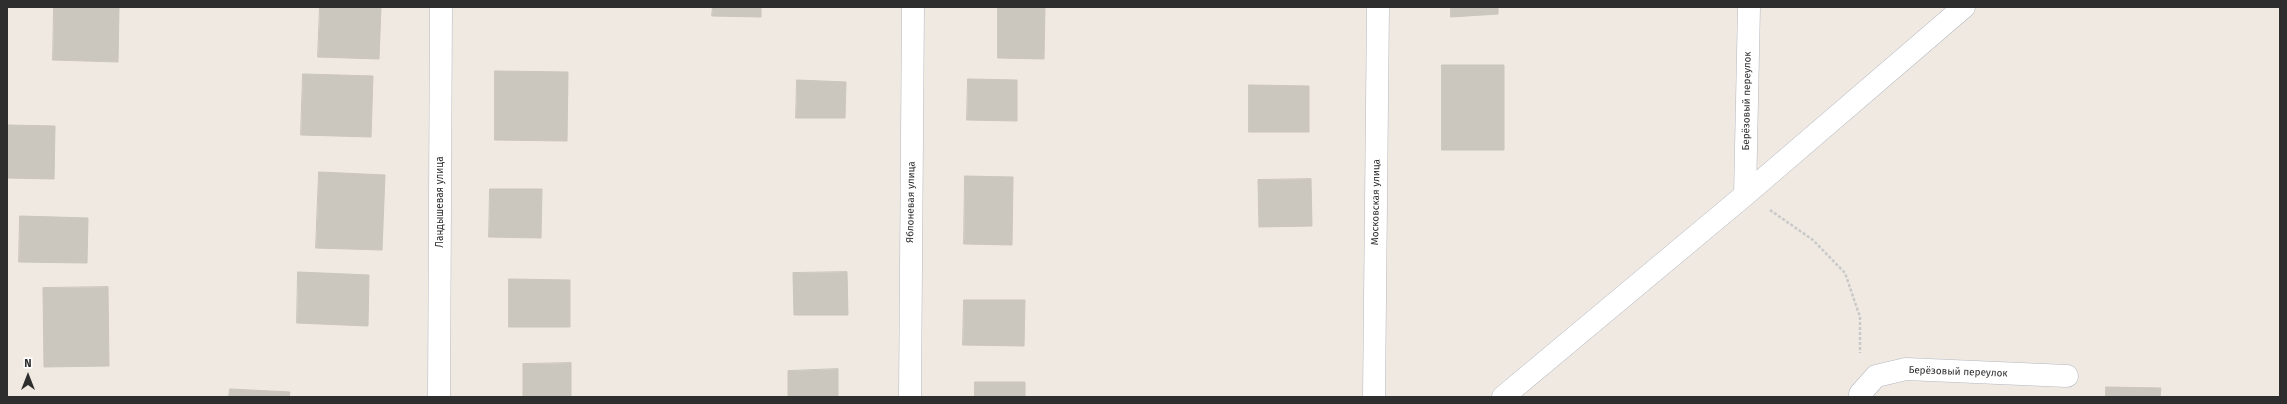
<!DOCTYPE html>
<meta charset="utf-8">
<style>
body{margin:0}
#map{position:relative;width:2287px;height:404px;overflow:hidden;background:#efe9e1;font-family:"Fira Sans",sans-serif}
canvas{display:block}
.frame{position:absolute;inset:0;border:8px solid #2e2e2e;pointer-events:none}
.north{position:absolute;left:8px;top:356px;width:40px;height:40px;-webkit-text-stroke:3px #fff;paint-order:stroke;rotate:0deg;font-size:11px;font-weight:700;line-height:16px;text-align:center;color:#2e2e2e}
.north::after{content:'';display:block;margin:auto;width:14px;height:18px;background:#2e2e2e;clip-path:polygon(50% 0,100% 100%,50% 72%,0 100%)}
</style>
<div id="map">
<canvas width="2287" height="404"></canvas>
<div class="frame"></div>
<div class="north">N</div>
</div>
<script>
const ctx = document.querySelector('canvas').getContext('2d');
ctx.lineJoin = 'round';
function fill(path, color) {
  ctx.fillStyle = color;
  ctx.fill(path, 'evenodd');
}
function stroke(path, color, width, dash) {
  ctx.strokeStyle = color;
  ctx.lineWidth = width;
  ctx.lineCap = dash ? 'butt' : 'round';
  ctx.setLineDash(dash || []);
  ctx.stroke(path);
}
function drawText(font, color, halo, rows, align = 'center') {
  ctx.font = font + ' "Fira Sans",sans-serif';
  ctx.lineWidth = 3.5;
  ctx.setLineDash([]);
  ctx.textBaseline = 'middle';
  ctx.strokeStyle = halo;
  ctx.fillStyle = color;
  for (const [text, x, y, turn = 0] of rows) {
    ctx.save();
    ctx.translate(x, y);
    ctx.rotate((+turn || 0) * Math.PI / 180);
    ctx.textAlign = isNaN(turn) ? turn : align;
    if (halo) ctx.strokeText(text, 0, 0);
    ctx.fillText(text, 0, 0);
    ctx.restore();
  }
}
const building = new Path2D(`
 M54,7h65l-1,55 -65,-2z
 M320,7h61l-2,52 -61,-2z
 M713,7h48v10l-49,-1z
 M998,7h47l-1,52 -46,-1z
 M1451,7h47v7l-47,3z
 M1442,65h62v85h-62z
 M495,71l73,1 -1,69 -72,-1z
 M303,74l70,2 -2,61 -70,-2z
 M968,79l49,1v41l-50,-1z
 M797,80l49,2 -1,36h-49z
 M1249,85l60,1v46h-60z
 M7,125l48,1 -1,53 -47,-1z
 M319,172l66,3 -3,75 -66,-2z
 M965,176l48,1 -1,68 -48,-1z
 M1311,179l1,47 -53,1 -1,-47z
 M490,189h52l-1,49 -52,-1z
 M20,216l68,2 -1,45 -68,-1z
 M298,272l71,3 -1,51 -71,-3z
 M847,272l1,43h-54l-1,-42z
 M509,279l61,1v47h-61z
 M108,287l1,79 -65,1 -1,-79z
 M964,300h61l-1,46 -61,-1z
 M571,363v34h-48v-33z
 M838,369v28h-50v-26z
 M975,382h50v15h-50z
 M2106,387l55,1 -1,9h-54z
 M230,389l60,3 -1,5h-60z`);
const path = new Path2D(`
 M1770,210l43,30 32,33 15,44v36`);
const minor = new Path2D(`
 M1745,195l4,-188
 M439,397l2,-390
 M910,397l3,-390
 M1374,397l4,-390
 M1503,397l242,-202 219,-188
 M1860,397v-3l16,-18 30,-7 161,7`);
const streetNames = [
 ["Берёзовый переулок",1747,101,-89],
 ["Ландышевая улица",440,202,-90],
 ["Яблоневая улица",911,202,-89],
 ["Московская улица",1376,202,-89],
 ["Берёзовый переулок",1958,372,2]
];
fill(building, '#cbc7bf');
stroke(building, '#cbc5ba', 1);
stroke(minor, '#b4b7c1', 23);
stroke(path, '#c9c9c9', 2.5, [3, 2]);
stroke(minor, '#fff', 22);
drawText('10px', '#2e2e2e', '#fff', streetNames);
</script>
